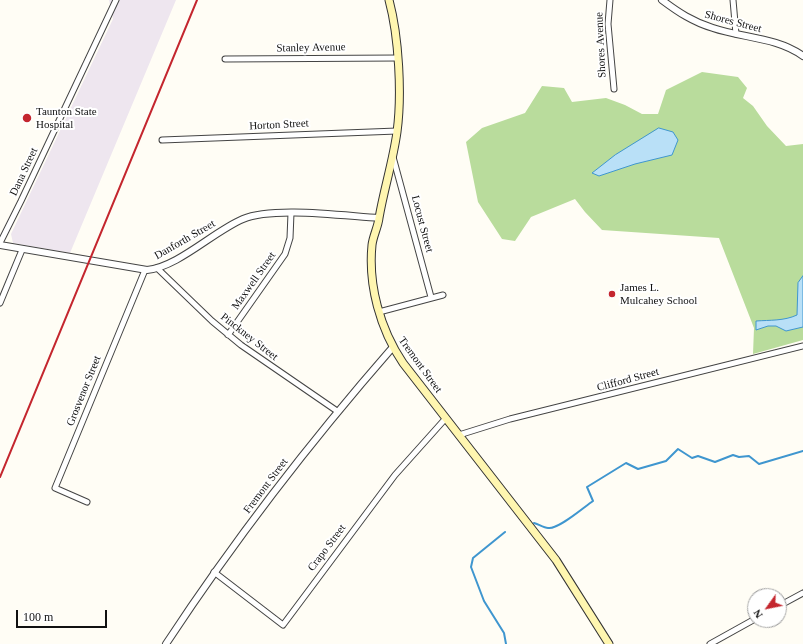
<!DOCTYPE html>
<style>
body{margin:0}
#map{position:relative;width:803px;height:644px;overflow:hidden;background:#fffdf5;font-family:Georgia,serif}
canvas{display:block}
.north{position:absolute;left:747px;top:588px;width:40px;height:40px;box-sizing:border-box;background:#fff;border:1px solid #a0a0a0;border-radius:50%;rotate:237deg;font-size:11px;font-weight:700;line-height:16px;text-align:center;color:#111}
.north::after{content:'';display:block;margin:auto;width:14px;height:18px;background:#c4262e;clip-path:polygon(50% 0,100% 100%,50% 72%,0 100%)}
.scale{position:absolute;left:16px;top:610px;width:91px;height:18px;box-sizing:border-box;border:2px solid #111;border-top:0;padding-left:5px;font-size:12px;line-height:14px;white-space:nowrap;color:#111;-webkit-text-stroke:3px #fff;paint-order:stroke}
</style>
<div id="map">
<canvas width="803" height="644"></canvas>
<div class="north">N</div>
<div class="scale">100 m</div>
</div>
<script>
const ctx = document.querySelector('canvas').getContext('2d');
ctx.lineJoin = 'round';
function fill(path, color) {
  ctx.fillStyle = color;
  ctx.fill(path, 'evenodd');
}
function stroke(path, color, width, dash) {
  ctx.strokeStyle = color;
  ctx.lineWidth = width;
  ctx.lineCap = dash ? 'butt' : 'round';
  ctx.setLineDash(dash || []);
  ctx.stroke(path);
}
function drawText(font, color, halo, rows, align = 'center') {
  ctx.font = font + ' Georgia,serif';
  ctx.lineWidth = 4;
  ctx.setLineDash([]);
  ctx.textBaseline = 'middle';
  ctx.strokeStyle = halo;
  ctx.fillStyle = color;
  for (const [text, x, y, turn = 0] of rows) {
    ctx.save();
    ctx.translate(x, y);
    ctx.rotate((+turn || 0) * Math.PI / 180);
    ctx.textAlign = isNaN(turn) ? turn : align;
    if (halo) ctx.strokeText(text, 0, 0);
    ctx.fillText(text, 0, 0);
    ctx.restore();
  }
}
const industrial = new Path2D(`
 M109,0h67l-106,253 -57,-10 -2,-9 102,-215z`);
const forest = new Path2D(`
 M702,72l36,5 9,11 -4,10 10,8 14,20 19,20 17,-2v196l-50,14 1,-26 -35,-90 -117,-8 -17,-18 -10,-13 -44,18 -16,24 -13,-2 -24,-37 -12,-60 16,-14 43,-15 17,-27 22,2 8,14 34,-4 19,7 17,9h16l8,-24z`);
const water = new Path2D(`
 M659,128l14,4 5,8 -6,15 -37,9 -36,12 -7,-3 23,-18z
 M803,276v51l-17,4 -10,-5h-8l-12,4v-9c14,-1 28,0 41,-6l1,-32z`);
const stream = new Path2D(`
 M534,523c4,1 10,5 14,5 10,2 36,-21 45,-27l-6,-14 39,-24 12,6 28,-8 12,-12 14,9 6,-2 17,6 18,-7 6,2 10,-1 10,8 44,-13
 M505,532l-32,26 -2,9 13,34 20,32 2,11`);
const minor = new Path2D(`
 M610,0l-2,24 6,65
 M733,0l3,34
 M225,59l173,-1
 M162,140l235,-9
 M393,157l38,140
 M0,243l21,-42 95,-201
 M157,268l55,53 29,24 96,66
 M0,303l22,-53
 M379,312l64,-17
 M228,335l57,-81 5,-16 1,-25
 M459,435l51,-16 293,-73
 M87,502l-32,-14 90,-218
 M214,572l69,53 112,-150 51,-57
 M779,606l24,-13
 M710,644l45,-25`);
const tertiary = new Path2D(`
 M662,0c16,12 31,22 51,28 29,10 64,9 90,28
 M0,245l147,25c31,-3 67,-39 96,-51 30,-13 102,-3 136,-1
 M166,644c69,-105 144,-202 227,-297`);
const secondary = new Path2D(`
 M389,0c10,37 13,95 8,132 -4,29 -13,57 -18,86 -1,9 -6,18 -7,27 -4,40 8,84 31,118l153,197 53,84`);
const rail = new Path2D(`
 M0,477l197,-477`);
const markers = [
 [27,118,5,"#c4262e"],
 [612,294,4,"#c4262e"]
];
const streetNames = [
 ["Shores Street",733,22,15],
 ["Shores Avenue",601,45,-93],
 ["Stanley Avenue",311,48,-1],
 ["Horton Street",279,125,-3],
 ["Dana Street",24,172,-65],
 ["Locust Street",422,224,75],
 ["Danforth Street",185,240,-30],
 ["Maxwell Street",254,281,-55],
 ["Pinckney Street",249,337,38],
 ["Tremont Street",420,365,54],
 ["Clifford Street",628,380,-15],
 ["Grosvenor Street",84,391,-68],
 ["Fremont Street",266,486,-53],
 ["Crapo Street",327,548,-53]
];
const poiNames = [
 ["Taunton State",36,112],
 ["Hospital",36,125],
 ["James L.",620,288],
 ["Mulcahey School",620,301]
];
fill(industrial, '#eee6ef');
fill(forest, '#b9dc9c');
fill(water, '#b9e0f7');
stroke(water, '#3f96cf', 1);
stroke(stream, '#3f96cf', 2);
stroke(minor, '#444', 7);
stroke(tertiary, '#444', 8);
stroke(secondary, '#333', 9);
stroke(minor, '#fff', 5);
stroke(tertiary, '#fff', 6);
stroke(secondary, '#fff6b0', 7);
stroke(rail, '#c4262e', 2);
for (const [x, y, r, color] of markers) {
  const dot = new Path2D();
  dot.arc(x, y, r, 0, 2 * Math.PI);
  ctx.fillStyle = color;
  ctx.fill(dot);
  stroke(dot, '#fff', 1.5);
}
drawText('11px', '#111', '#fff', streetNames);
drawText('11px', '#111', '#fff', poiNames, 'left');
</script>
